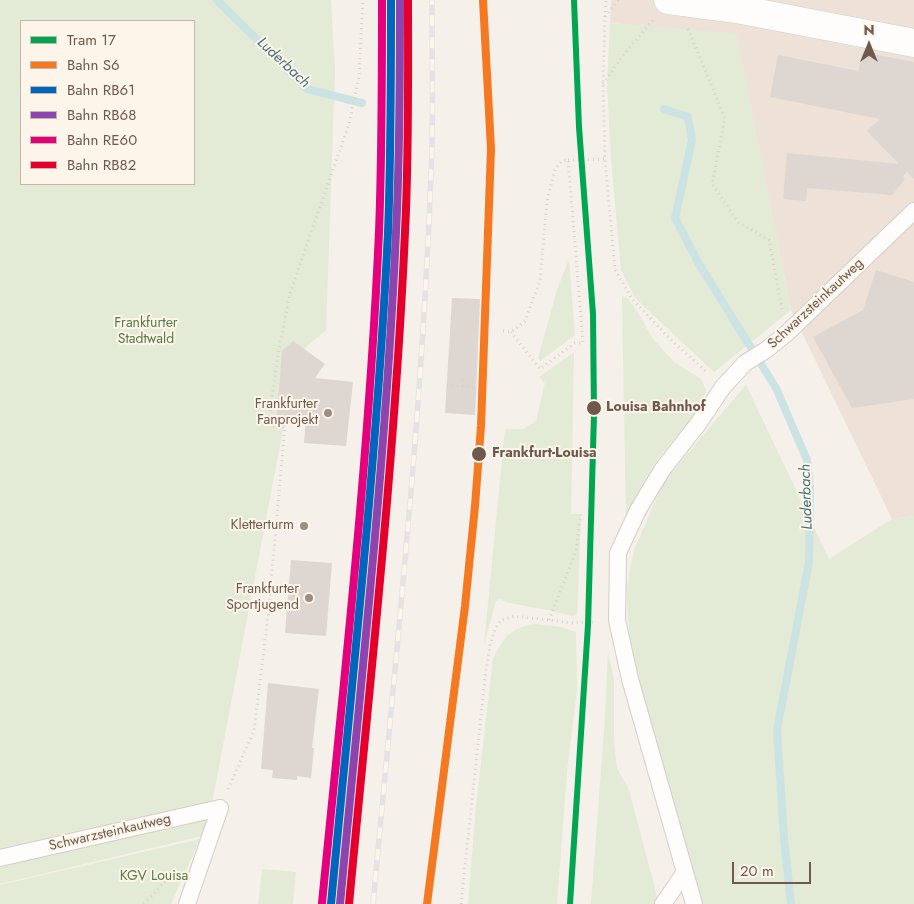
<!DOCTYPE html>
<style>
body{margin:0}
#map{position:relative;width:914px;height:904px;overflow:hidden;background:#f5f0ea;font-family:Jost,sans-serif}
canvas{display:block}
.legend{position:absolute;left:20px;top:20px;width:175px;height:165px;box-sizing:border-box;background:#fdf5ea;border:1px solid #c5b6ab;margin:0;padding:6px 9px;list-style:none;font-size:15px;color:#70584c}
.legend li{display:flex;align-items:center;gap:10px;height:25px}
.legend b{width:25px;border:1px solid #c5b6ab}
.north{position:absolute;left:844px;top:20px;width:50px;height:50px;-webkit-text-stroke:4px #fdf5ea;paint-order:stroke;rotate:0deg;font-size:14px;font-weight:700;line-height:20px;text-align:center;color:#70584c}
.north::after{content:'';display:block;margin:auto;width:18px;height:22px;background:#70584c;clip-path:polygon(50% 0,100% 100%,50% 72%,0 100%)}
.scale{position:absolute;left:732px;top:862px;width:79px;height:22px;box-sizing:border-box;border:2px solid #70584c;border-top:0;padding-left:6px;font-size:15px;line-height:18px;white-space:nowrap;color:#70584c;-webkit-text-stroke:4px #fdf5ea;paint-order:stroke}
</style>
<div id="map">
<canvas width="914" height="904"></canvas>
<ul class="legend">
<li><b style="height:6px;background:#00a651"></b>Tram 17</li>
<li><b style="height:6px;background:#f57921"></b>Bahn S6</li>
<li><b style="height:6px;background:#0065bd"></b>Bahn RB61</li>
<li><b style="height:6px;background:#8e44ad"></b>Bahn RB68</li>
<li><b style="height:6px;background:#e5007d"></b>Bahn RE60</li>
<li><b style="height:6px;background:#e4002b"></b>Bahn RB82</li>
</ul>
<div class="north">N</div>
<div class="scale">20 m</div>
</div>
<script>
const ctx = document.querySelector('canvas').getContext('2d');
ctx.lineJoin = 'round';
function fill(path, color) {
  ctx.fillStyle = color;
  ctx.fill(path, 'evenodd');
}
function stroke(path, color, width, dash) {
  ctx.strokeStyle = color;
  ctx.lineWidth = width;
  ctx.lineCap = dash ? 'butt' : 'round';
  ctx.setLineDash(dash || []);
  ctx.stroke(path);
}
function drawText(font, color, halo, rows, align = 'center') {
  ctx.font = font + ' Jost,sans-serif';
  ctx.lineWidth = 4;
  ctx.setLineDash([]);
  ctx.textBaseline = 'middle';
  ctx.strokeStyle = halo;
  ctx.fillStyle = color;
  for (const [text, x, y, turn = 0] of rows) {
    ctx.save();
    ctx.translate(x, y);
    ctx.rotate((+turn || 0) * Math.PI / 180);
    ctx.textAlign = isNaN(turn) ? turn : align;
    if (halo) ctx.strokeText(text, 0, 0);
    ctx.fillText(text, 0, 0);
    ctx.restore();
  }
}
const residential = new Path2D(`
 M611,0h303v516l-22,3 -101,-209 -55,-276 -126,-11z`);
const green = new Path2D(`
 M0,0h331l4,70 -9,260 -37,31 -5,63 -78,411 -206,49zM21,21h173v163h-173z
 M610,23l126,10 55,277 -77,62 -79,-74 -14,-28 -10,-111 -4,-75z
 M569,259l6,76 -35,26 -2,-3 19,-68z
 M622,296l6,3 14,20 10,19 22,24 27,17 5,11c-8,29 -30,46 -48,69 -14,18 -23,40 -32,61z
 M574,352l-3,162h10l-4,101 -6,1 -23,-6 -39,-7 -10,-4 -3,2 -12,44 21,-216h18l13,-8 9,-38 -6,-6z
 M746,385l83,174 63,-40 22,-3v388h-215l-68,-251 -5,-62 8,-41 30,-69z
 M536,624l25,3 15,5 1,58 -10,81 -10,133h-89l8,-98 17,-147c11,-22 18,-32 43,-35z
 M608,652l6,27v62l3,27 12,22 30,114h-68l14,-188z
 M200,839l-29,65h-171v-19z
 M262,869l34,3 -3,32h-35z`);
const stream = new Path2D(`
 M217,0l90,89 55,14
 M664,109l24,8 4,23 -17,78 24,46 77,124 31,72 3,28 -1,74 -32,168 7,108 7,66`);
const building = new Path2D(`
 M863,52l51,10v117l-7,-7 -5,5 3,2 -13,16 -85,-7 -1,13 -23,-2 4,-46 112,11 -32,-33 13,-12 -110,-22 8,-42 80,16z
 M876,270l38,12v117l-62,9 -39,-71 50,-27z
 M452,298l28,1 -5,116 -30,-2z
 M293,341l32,23 -10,14 38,4 -7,64 -42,-3 2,-27 -29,-1 5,-64z
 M291,560l41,3 -6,73 -41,-3z
 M268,683l51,6 -7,59h2l-3,30 -14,-2v4l-25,-2 1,-8 -12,-1z`);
const path = new Path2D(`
 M618,0l-13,17 -2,68 2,74 10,111 18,30 39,41 36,32
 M605,17l1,-17
 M688,29l37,89 -13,66 27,39 30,17 13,69
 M603,84l21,-30 29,-34
 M568,160l37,-1
 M503,331l8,1 14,-11 15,-40 7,-80 8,-32 7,-8 6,-1 15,183h-8l-35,26 -29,-37
 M447,386l29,1
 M463,386v-8
 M284,427l-16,-2 11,-75 11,-57 59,-169 10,-47 4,-77
 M549,620l27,-69 5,-37
 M228,789l26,-58 14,-115 18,-201
 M144,904l30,-32
 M461,904l24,-226 5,-33 5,-16 6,-9 13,-4 59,7 23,-1`);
const service = new Path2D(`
 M0,858l220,-50
 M187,904l33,-96
 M663,904l22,-32
 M694,904l-64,-225 -13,-59 1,-67 20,-43 24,-40 36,-46 25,-37 22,-24 21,-13 20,-16 128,-123`);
const minor = new Path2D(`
 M668,0l69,9 177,34`);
const rail = new Path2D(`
 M373,904c23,-252 51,-505 59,-758 1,-49 0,-98 0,-146`);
const rail1 = new Path2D(`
 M427,904l38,-298 10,-100 6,-80 10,-277 -8,-149`);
const rail2 = new Path2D(`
 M331,904c21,-224 46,-447 57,-672 3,-77 3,-155 3,-232`);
const rail3 = new Path2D(`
 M340,904c21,-224 46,-447 56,-672 4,-77 4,-155 4,-232`);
const rail4 = new Path2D(`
 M322,903c22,-223 47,-447 57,-671 3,-77 3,-155 3,-232`);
const rail5 = new Path2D(`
 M349,904c21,-224 46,-447 56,-672 4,-77 3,-155 3,-232`);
const tram1 = new Path2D(`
 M570,904l18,-279 6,-210 -1,-101 -14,-187 -5,-127`);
const markers = [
 [594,408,8,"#70584c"],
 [328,413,5,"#9f8d83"],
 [479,454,8,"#70584c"],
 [304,526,5,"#9f8d83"],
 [309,598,5,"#9f8d83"]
];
const streetNames = [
 ["Schwarzsteinkautweg",816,304,-43],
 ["Schwarzsteinkautweg",110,833,-13]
];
const parkNames = [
 ["Frankfurter",146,324],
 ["Stadtwald",146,340],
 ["KGV Louisa",154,877]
];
const poiNames = [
 ["Frankfurter",318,405],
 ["Fanprojekt",318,421],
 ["Kletterturm",294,526],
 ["Frankfurter",299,590],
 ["Sportjugend",299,606]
];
const stopNames = [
 ["Louisa Bahnhof",606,408],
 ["Frankfurt-Louisa",492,454]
];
const waterNames = [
 ["Luderbach",283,63,43],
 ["Luderbach",807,497,-92]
];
fill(residential, '#eee2d8');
fill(green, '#e3ead5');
stroke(stream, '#cce3e4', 8);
fill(building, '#ded6d0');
stroke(service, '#d4cdc8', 18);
stroke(minor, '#d4cdc8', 29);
stroke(path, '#d6d0cb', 3, [1, 4]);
stroke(service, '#fefdfc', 16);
stroke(minor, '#fefdfc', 28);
stroke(rail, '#e4e2e4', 5.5);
stroke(rail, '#fdf5ea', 4, [11]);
stroke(rail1, '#f57921', 8);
stroke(rail2, '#0065bd', 8);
stroke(rail3, '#8e44ad', 8);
stroke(rail4, '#e5007d', 8);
stroke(rail5, '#e4002b', 8);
stroke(tram1, '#00a651', 6);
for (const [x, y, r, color] of markers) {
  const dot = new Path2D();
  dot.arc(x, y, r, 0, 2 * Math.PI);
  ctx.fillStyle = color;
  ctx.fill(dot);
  stroke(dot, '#fdf5ea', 2);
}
drawText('14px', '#70584c', '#fdf5ea', streetNames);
drawText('14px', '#597a48', '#fdf5ea', parkNames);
drawText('14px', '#70584c', '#fdf5ea', poiNames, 'right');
drawText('bold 14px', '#70584c', '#fdf5ea', stopNames, 'left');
drawText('italic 15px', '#45747b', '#fdf5ea', waterNames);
</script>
